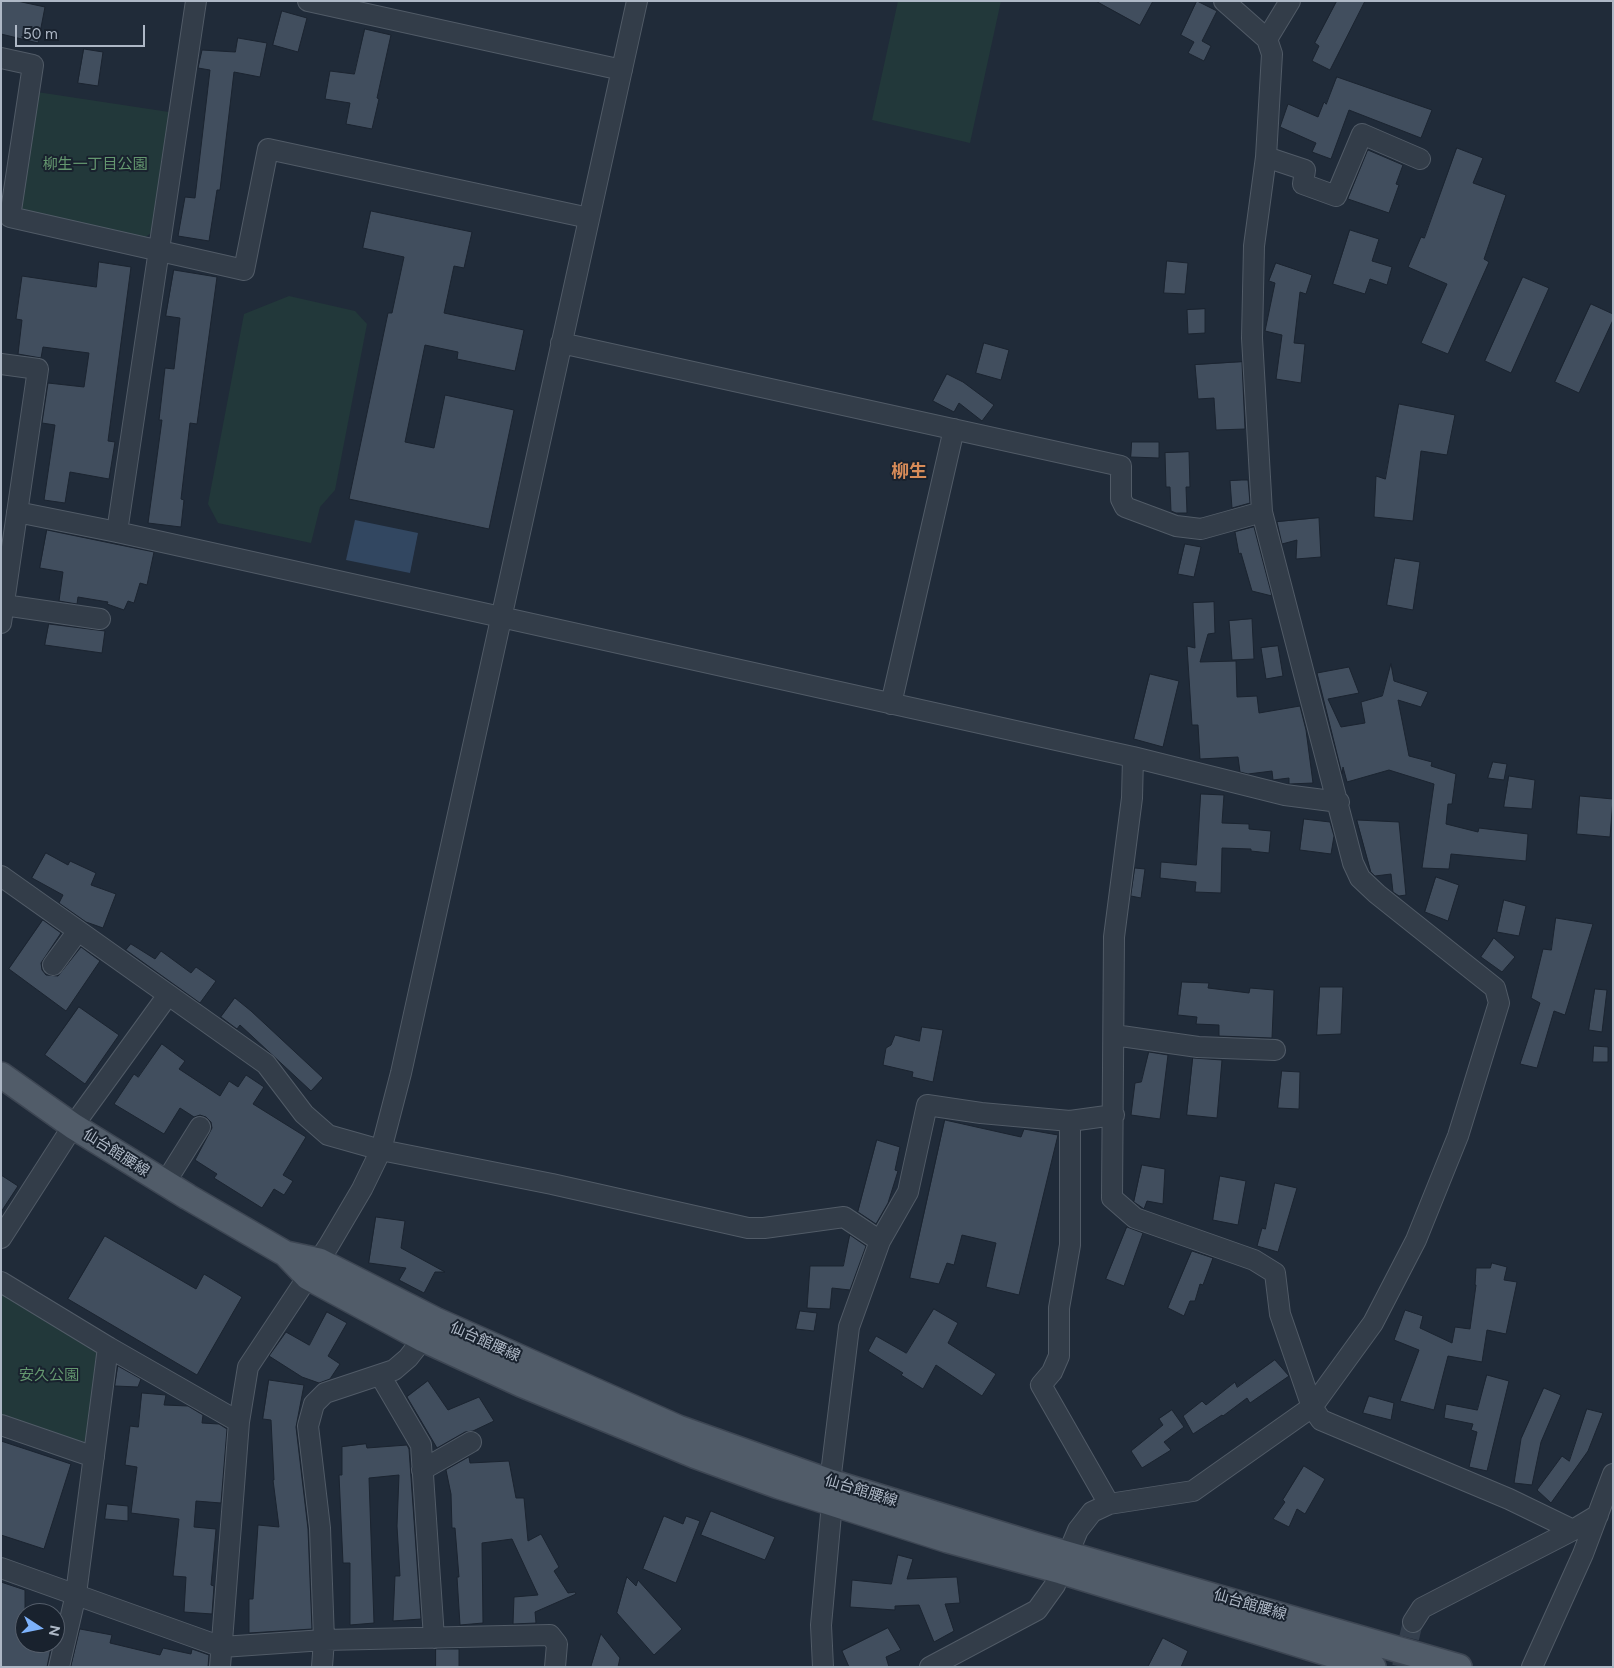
<!DOCTYPE html>
<meta charset="utf-8">
<style>
body{margin:0}
#map{position:relative;width:1614px;height:1668px;overflow:hidden;background:#202b39;font-family:Figtree,sans-serif}
canvas{display:block}
.frame{position:absolute;inset:0;border:2px solid #aeb8c6;pointer-events:none}
.north{position:absolute;left:15px;top:1603px;width:50px;height:50px;box-sizing:border-box;background:#19222e;border:1px solid #555e6b;border-radius:50%;rotate:101deg;font-size:14px;font-weight:700;line-height:20px;text-align:center;color:#aeb8c6}
.north::after{content:'';display:block;margin:auto;width:18px;height:22px;background:#7db2fb;clip-path:polygon(50% 0,100% 100%,50% 72%,0 100%)}
.scale{position:absolute;left:15px;top:25px;width:130px;height:22px;box-sizing:border-box;border:2px solid #aeb8c6;border-top:0;padding-left:6px;font-size:15px;line-height:18px;white-space:nowrap;color:#aeb8c6;-webkit-text-stroke:4px #19222e;paint-order:stroke}
</style>
<div id="map">
<canvas width="1614" height="1668"></canvas>
<div class="frame"></div>
<div class="north">N</div>
<div class="scale">50 m</div>
</div>
<script>
const ctx = document.querySelector('canvas').getContext('2d');
ctx.lineJoin = 'round';
function fill(path, color) {
  ctx.fillStyle = color;
  ctx.fill(path, 'evenodd');
}
function stroke(path, color, width, dash) {
  ctx.strokeStyle = color;
  ctx.lineWidth = width;
  ctx.lineCap = dash ? 'butt' : 'round';
  ctx.setLineDash(dash || []);
  ctx.stroke(path);
}
function drawText(font, color, halo, rows, align = 'center') {
  ctx.font = font + ' Figtree,"Noto Sans JP",sans-serif';
  ctx.lineWidth = 4;
  ctx.setLineDash([]);
  ctx.textBaseline = 'middle';
  ctx.strokeStyle = halo;
  ctx.fillStyle = color;
  for (const [text, x, y, turn = 0] of rows) {
    ctx.save();
    ctx.translate(x, y);
    ctx.rotate((+turn || 0) * Math.PI / 180);
    ctx.textAlign = isNaN(turn) ? turn : align;
    if (halo) ctx.strokeText(text, 0, 0);
    ctx.fillText(text, 0, 0);
    ctx.restore();
  }
}
const green = new Path2D(`
 M898,1h103l-31,142 -98,-23z
 M37,92l132,20 -18,121 -11,8 -114,-26 -6,-9z
 M289,296l66,15 12,13 -32,166 -15,17 -9,36 -93,-20 -10,-19 36,-190z
 M1,1290l95,59 2,6 -10,87 -7,3 -80,-27z`);
const water = new Path2D(`
 M355,520l63,13 -8,40 -64,-13z`);
const building = new Path2D(`
 M1,1h16l28,6 -7,36 -37,-9z
 M1096,1h57l-13,24z
 M1197,1l20,10 -15,30 9,5 -7,15 -16,-8 6,-11 -13,-7z
 M1337,1h28l-35,69 -18,-9 7,-15 -4,-3z
 M282,11l25,7 -9,34 -25,-7z
 M365,29l26,6 -14,63 2,1 -7,30 -26,-5 4,-21 -25,-4 5,-28 24,3z
 M238,38l29,5 -7,34 -26,-5 -14,118h-3l-8,51 -31,-5 7,-39 10,1 15,-128 -12,-2 4,-18 33,2z
 M84,49l19,3 -5,34 -20,-3z
 M1337,77l95,33 -11,28 -72,-28 -18,49 -19,-7 4,-9 -36,-16 8,-23 30,13 6,-15 2,2z
 M1457,148l26,10 -10,25 33,12 -22,64 5,3 -41,92 -27,-11 26,-59 -39,-17 13,-30 3,1z
 M1368,150l35,15 -7,19 3,1 -10,28 -41,-14z
 M371,211l101,21 -8,36 -10,-2 -10,47 80,17 -9,41 -58,-12 1,-7 -33,-7 -20,97 29,6 11,-53 69,15 -25,119 -140,-30 39,-186h4l12,-56 -41,-9z
 M1350,230l29,9 -7,22 20,6 -5,18 -17,-6 -5,15 -32,-10z
 M1167,261l21,2 -3,31 -21,-1z
 M99,262l32,5 -23,174 7,1 -6,37 -39,-7 -5,31 -21,-3 11,-75 -13,-2 6,-40 36,4 5,-34 -46,-6 -2,11 -23,-4 4,-34 -6,-1 6,-43 74,11z
 M1276,263l36,12 -6,19 -6,-2 -6,51 11,1 -4,39 -25,-4 6,-44 -17,-4 10,-48 -6,-2z
 M174,270l43,7 -20,147 -7,-1 -9,76 3,1 -3,27 -33,-4 14,-103h-3l6,-52 9,1 6,-51 -14,-2z
 M1523,277l26,11 -38,85 -26,-12z
 M1591,304l22,10v6l-34,73 -24,-11z
 M1205,309v24l-17,1 -1,-24z
 M984,343l25,7 -8,30 -25,-7z
 M1242,362l3,67 -29,1 -2,-32 -16,1 -3,-34z
 M947,374l16,8 31,23 -12,16 -23,-18 -5,9 -21,-11z
 M1399,404l56,11 -8,40 -26,-4 -8,70 -39,-4 2,-41 9,3z
 M1132,442h27v16l-28,-1z
 M1189,452l1,35h-4l1,26h-11l-5,-2 -1,-24h-4l-1,-34z
 M1242,480h6l2,23 -18,5 -2,-27z
 M1319,518l2,39 -25,2 1,-19 -15,4 -5,-22z
 M1254,527l18,69 -20,-5 -11,-38 -2,1 -4,-22z
 M47,530l107,22 -7,33 -7,-2 -6,20 -6,-2 -4,9 -17,-6 1,-2 -30,-5 -1,7 -18,-3 4,-29 -23,-4z
 M1185,544l16,3 -7,30 -16,-3z
 M1395,558l25,4 -7,48 -26,-5z
 M1214,602l1,31 -7,1 -8,28 36,-1 1,36 20,-1 2,17 41,-7 6,24 7,53 -24,1v-6l-16,2 -1,-9 -24,3 -8,-2 -2,-15 -38,2 -2,-34h-6l-5,-79 8,2 -2,-45z
 M1252,619l2,40 -22,1 -3,-39z
 M49,624l56,7 -3,22 -57,-8z
 M1278,646l5,30 -17,3 -5,-31z
 M1391,664l3,17 34,11 -7,15 -23,-7 11,56 23,6 -1,4 25,8 -4,30h-4l-2,20 32,8 1,-4 49,6 -2,27 -75,-7 -2,15 -27,-1 12,-84 -45,-14 -42,12 -4,-15 -1,7 -25,-101 32,-6 10,26 -31,6 13,28 24,-4 -4,-21 21,-6z
 M1150,674l29,7 -16,66 -29,-8z
 M1493,762l14,2 -3,16 -16,-2z
 M1509,776l26,4 -3,29 -28,-2z
 M1201,794l23,1 -2,28 27,1v5l22,2 -2,22 -18,-2v-2l-29,-1 -1,45 -26,-1 1,-10 -36,-4 1,-16 35,3z
 M1580,796l33,3 -3,38 -33,-3z
 M1304,819l26,3 4,14 -3,18 -31,-4z
 M1357,820l42,2 7,73 -7,1 -6,-4 -2,-18 -16,2 -4,-4z
 M46,853l22,12 2,-4 26,12 -5,12 25,9 -13,34 -17,-6 -27,-19 4,-8 -31,-17z
 M1135,868l10,1 -4,29 -10,-2z
 M1436,877l23,8 -11,36 -23,-9z
 M1504,900l22,6 -7,30 -22,-4z
 M1556,918l37,6 -28,91 -11,-4 -17,57 -17,-4 20,-61 -9,-5 12,-49 8,1z
 M43,920l18,13 -20,30 1,7 4,5 12,1 23,-29 19,14 -34,50 -57,-42z
 M1494,938l21,19 -13,15 -21,-15z
 M131,944l24,15 6,-8 30,22 5,-6 20,14 -16,22 -74,-53z
 M1182,982l27,1 -1,5 41,5 1,-5 24,2 -2,48 -53,-2v-11l-23,-1 1,-7 -19,-2z
 M1320,987h23l-2,47 -24,1z
 M1595,989l12,1 -5,42 -13,-2z
 M235,998l16,13 72,67 -12,13 -71,-66 -3,4 -16,-12z
 M79,1007l40,28 -34,49 -40,-29z
 M922,1027l21,3 -10,52 -21,-5 1,-5 -30,-7 3,-17 5,-3 4,-10 24,6z
 M162,1044l23,17 -6,8 41,27 9,-15 9,6 8,-12 18,12 -11,17 53,33 -23,38 10,6 -9,14 -10,-6 -12,19 -48,-30 3,-4 -22,-14 17,-32 -1,-6 -5,-5 -6,-2 -6,2 -14,-9 -16,26 -50,-30 20,-30 4,3z
 M1594,1046l14,1v15h-15z
 M1149,1052l19,3 -8,64 -29,-4 4,-32 6,-1z
 M1193,1058l29,2 -5,58 -30,-3z
 M1282,1071l18,1 -1,37 -21,-1z
 M945,1120l76,17 3,-8 34,6 -39,160 -33,-8 10,-44 -34,-8 -8,30 -7,-2 -8,21 -29,-6z
 M877,1140l23,7 -5,23 3,1 -10,32 -12,21 -18,-12z
 M1142,1165l23,4 -2,35 -16,-3 -3,8 -10,-7z
 M1,1175l17,11 -17,26z
 M1220,1176l26,5 -8,44 -25,-5z
 M1275,1183l22,5 -19,64 -21,-6 5,-18 3,1z
 M376,1217l29,4 -4,27 44,24h-10l-11,21 -25,-13 7,-12 -37,-5z
 M1127,1227l16,6 -19,53 -18,-7z
 M850,1235l16,11 -16,44 -18,-2 -2,21 -23,-1 3,-42h33z
 M105,1236l91,53 8,-15 38,23 -45,78 -129,-76z
 M1192,1251l21,7 -10,27 -3,-1 -5,17h-5l-6,15 -16,-8z
 M1492,1263l15,4 -3,13 13,2 -11,52 -19,-4 -5,32 -34,-6 -14,54 -34,-9 19,-51 -25,-10 11,-30 18,6 -3,12 32,15 3,-16 15,2 6,-44h-1l1,-17h14z
 M934,1309l24,14 -10,20 48,31 -14,22 -46,-31 -13,24 -22,-14 2,-2 -35,-22 8,-15 30,17z
 M800,1311l17,2 -3,18 -18,-2z
 M327,1312l20,11 -19,33 12,8 -10,15 -11,4 -17,-6 -33,-21 17,-24 23,13z
 M1275,1360l14,16 -39,27 -3,-5 -24,18 -1,-1 -29,19 -10,-18 19,-15 4,4 29,-23 2,5z
 M118,1366l23,13 -3,8 -23,-1z
 M1487,1375l22,6 -22,90 -18,-4 8,-35 -6,-2 2,-6 -29,-6 2,-14 31,6z
 M269,1380l35,5 -8,42 12,102 4,100 -63,4v-34h4l5,-74 21,2 -6,-47h1l-3,-60 -8,-1z
 M428,1381l20,29 31,-13 15,24 -21,10 -8,1 -28,16 -30,-51z
 M1544,1388l17,7 -20,47 -9,43 -18,-2 7,-44z
 M142,1393l24,2 -2,10 24,1 15,9 -1,8 17,1 8,5 -6,74 -25,-2 -2,26 22,2 -5,56 3,1 -2,28 -28,-2 2,-35 -13,-1 6,-57 -48,-6 6,-46 -12,-2 5,-39 8,1z
 M1369,1396l25,7 -3,17 -28,-7z
 M1587,1409l16,4 -15,38 -37,52 -14,-13 25,-34 7,5z
 M1172,1410l12,17 -20,15 7,8 -29,18 -11,-17 32,-26 -4,-6z
 M1,1441l70,23 -27,85 -43,-14z
 M366,1444l1,4 40,-3 2,4 12,170 -28,2 2,-45h5l-3,-50 2,-51 -30,3 5,145 -24,2v-62h-7l-4,-88h3v-28z
 M469,1457l1,6 39,-2 7,37h8l4,43 13,-7 18,33 -5,4 14,22 7,-1 1,2 -41,18 1,11 -23,1 1,-27 24,-2 -26,-56 -30,4 1,80 -23,2 -3,-48h2l-4,-49h-3l-1,-34 -5,-24z
 M1304,1466l21,13 -20,35 -8,-5 -8,18 -16,-8 12,-17 -2,-2z
 M107,1504l21,2v15l-23,-2z
 M711,1511l64,26 -10,23 -64,-25z
 M664,1516l19,8 3,-8 14,5 -24,62 -33,-14z
 M898,1555l15,4 -6,20 50,-2 3,26 -15,1 9,27 -20,11 -15,-37 -24,1v4l-45,-3 2,-27 39,4z
 M627,1577l9,9 2,-6 44,49 -28,26 -37,-42z
 M1,1582l24,8v53h27l-5,24h-46z
 M888,1628l13,22 -15,7 3,10h-40l-7,-16z
 M80,1629l32,6 -2,8 50,12 3,-7 28,6 1,-5 17,6 -1,12h-137z
 M601,1634l19,24 -2,9h-27z
 M1163,1638l25,13 -7,16h-33z
 M436,1649h23v18h-23z`);
const minorTunnel = new Path2D(`
 M1402,1667l11,-45`);
const minor = new Path2D(`
 M308,1l314,69
 M1267,39l23,-38
 M1,58l32,7 -23,152 234,53 24,-121 321,69
 M1266,157l39,13 -2,14 33,12 26,-62 58,25
 M561,343l560,123v33l4,8 51,19 25,3 61,-17
 M1,364l37,5 -37,254
 M17,512l100,20 1016,225 152,38 54,7
 M117,532l79,-531
 M4,605l96,14
 M891,704l63,-275
 M1133,757l-1,41 -18,139 -2,261 23,20 119,42 21,13 5,41 32,93 9,13 188,79 64,31
 M1,876l265,188 38,50 24,21 53,15 171,34 196,44h16l80,-11 36,24 28,-49 19,-87 54,8 89,8 44,-6
 M53,965l25,-34
 M1114,1035l84,12 77,3
 M1070,1121v124l-11,63v48l-7,16 -11,13 68,119
 M165,1183l35,-56
 M1,1238l72,-112 95,-131
 M1,1282l107,65 131,75
 M380,1375l41,70 13,193
 M1,1425l93,32
 M422,1470l49,-28
 M830,1482l19,-155 31,-86
 M1,1568l221,79 102,-7 226,-5 7,9 -2,23
 M1413,1622l9,-14 151,-78 25,-15
 M59,1667l17,-73 32,-247
 M220,1667l19,-245 9,-55 81,-122 33,-56 19,-39 20,-77 236,-1072
 M322,1667l2,-27 -4,-112 -12,-102 6,-22 11,-11 69,-23 14,-12 15,-19
 M823,1667l-2,-42 11,-122
 M930,1667l107,-57 18,-25 23,-55 14,-18 17,-8 84,-13 119,-84 61,-84 43,-83 42,-104 41,-133 -4,-15 -118,-94 -17,-16 -7,-15 -91,-351 -10,-174 2,-92 12,-89 6,-103 -5,-15 -43,-38
 M1532,1667l51,-113 30,-80`);
const major = new Path2D(`
 M1,1075l72,51 115,71 98,57 22,23 115,62 98,45 173,71 85,31 169,54 113,31 312,96
 M286,1254l33,7 116,59 243,108 152,54 205,63 424,122`);
const parkNames = [
 ["柳生一丁目公園",95,165],
 ["安久公園",49,1376]
];
const streetNames = [
 ["仙台館腰線",116,1153,32],
 ["仙台館腰線",485,1342,24],
 ["仙台館腰線",861,1491,17],
 ["仙台館腰線",1250,1605,16]
];
const quarterNames = [
 ["柳生",909,472]
];
fill(green, '#22383a');
fill(water, '#324761');
fill(building, '#414e5e');
stroke(building, '#1b2430', 1);
stroke(minorTunnel, '#35404e', 20, [20, 10]);
stroke(minor, '#515b67', 22);
stroke(major, '#3d4653', 28);
stroke(minor, '#333d49', 20);
stroke(major, '#515c69', 25);
drawText('15px', '#64976f', '#19222e', parkNames);
drawText('15px', '#aeb8c6', '#19222e', streetNames);
drawText('bold 18px', '#d78b58', '#19222e', quarterNames);
</script>
